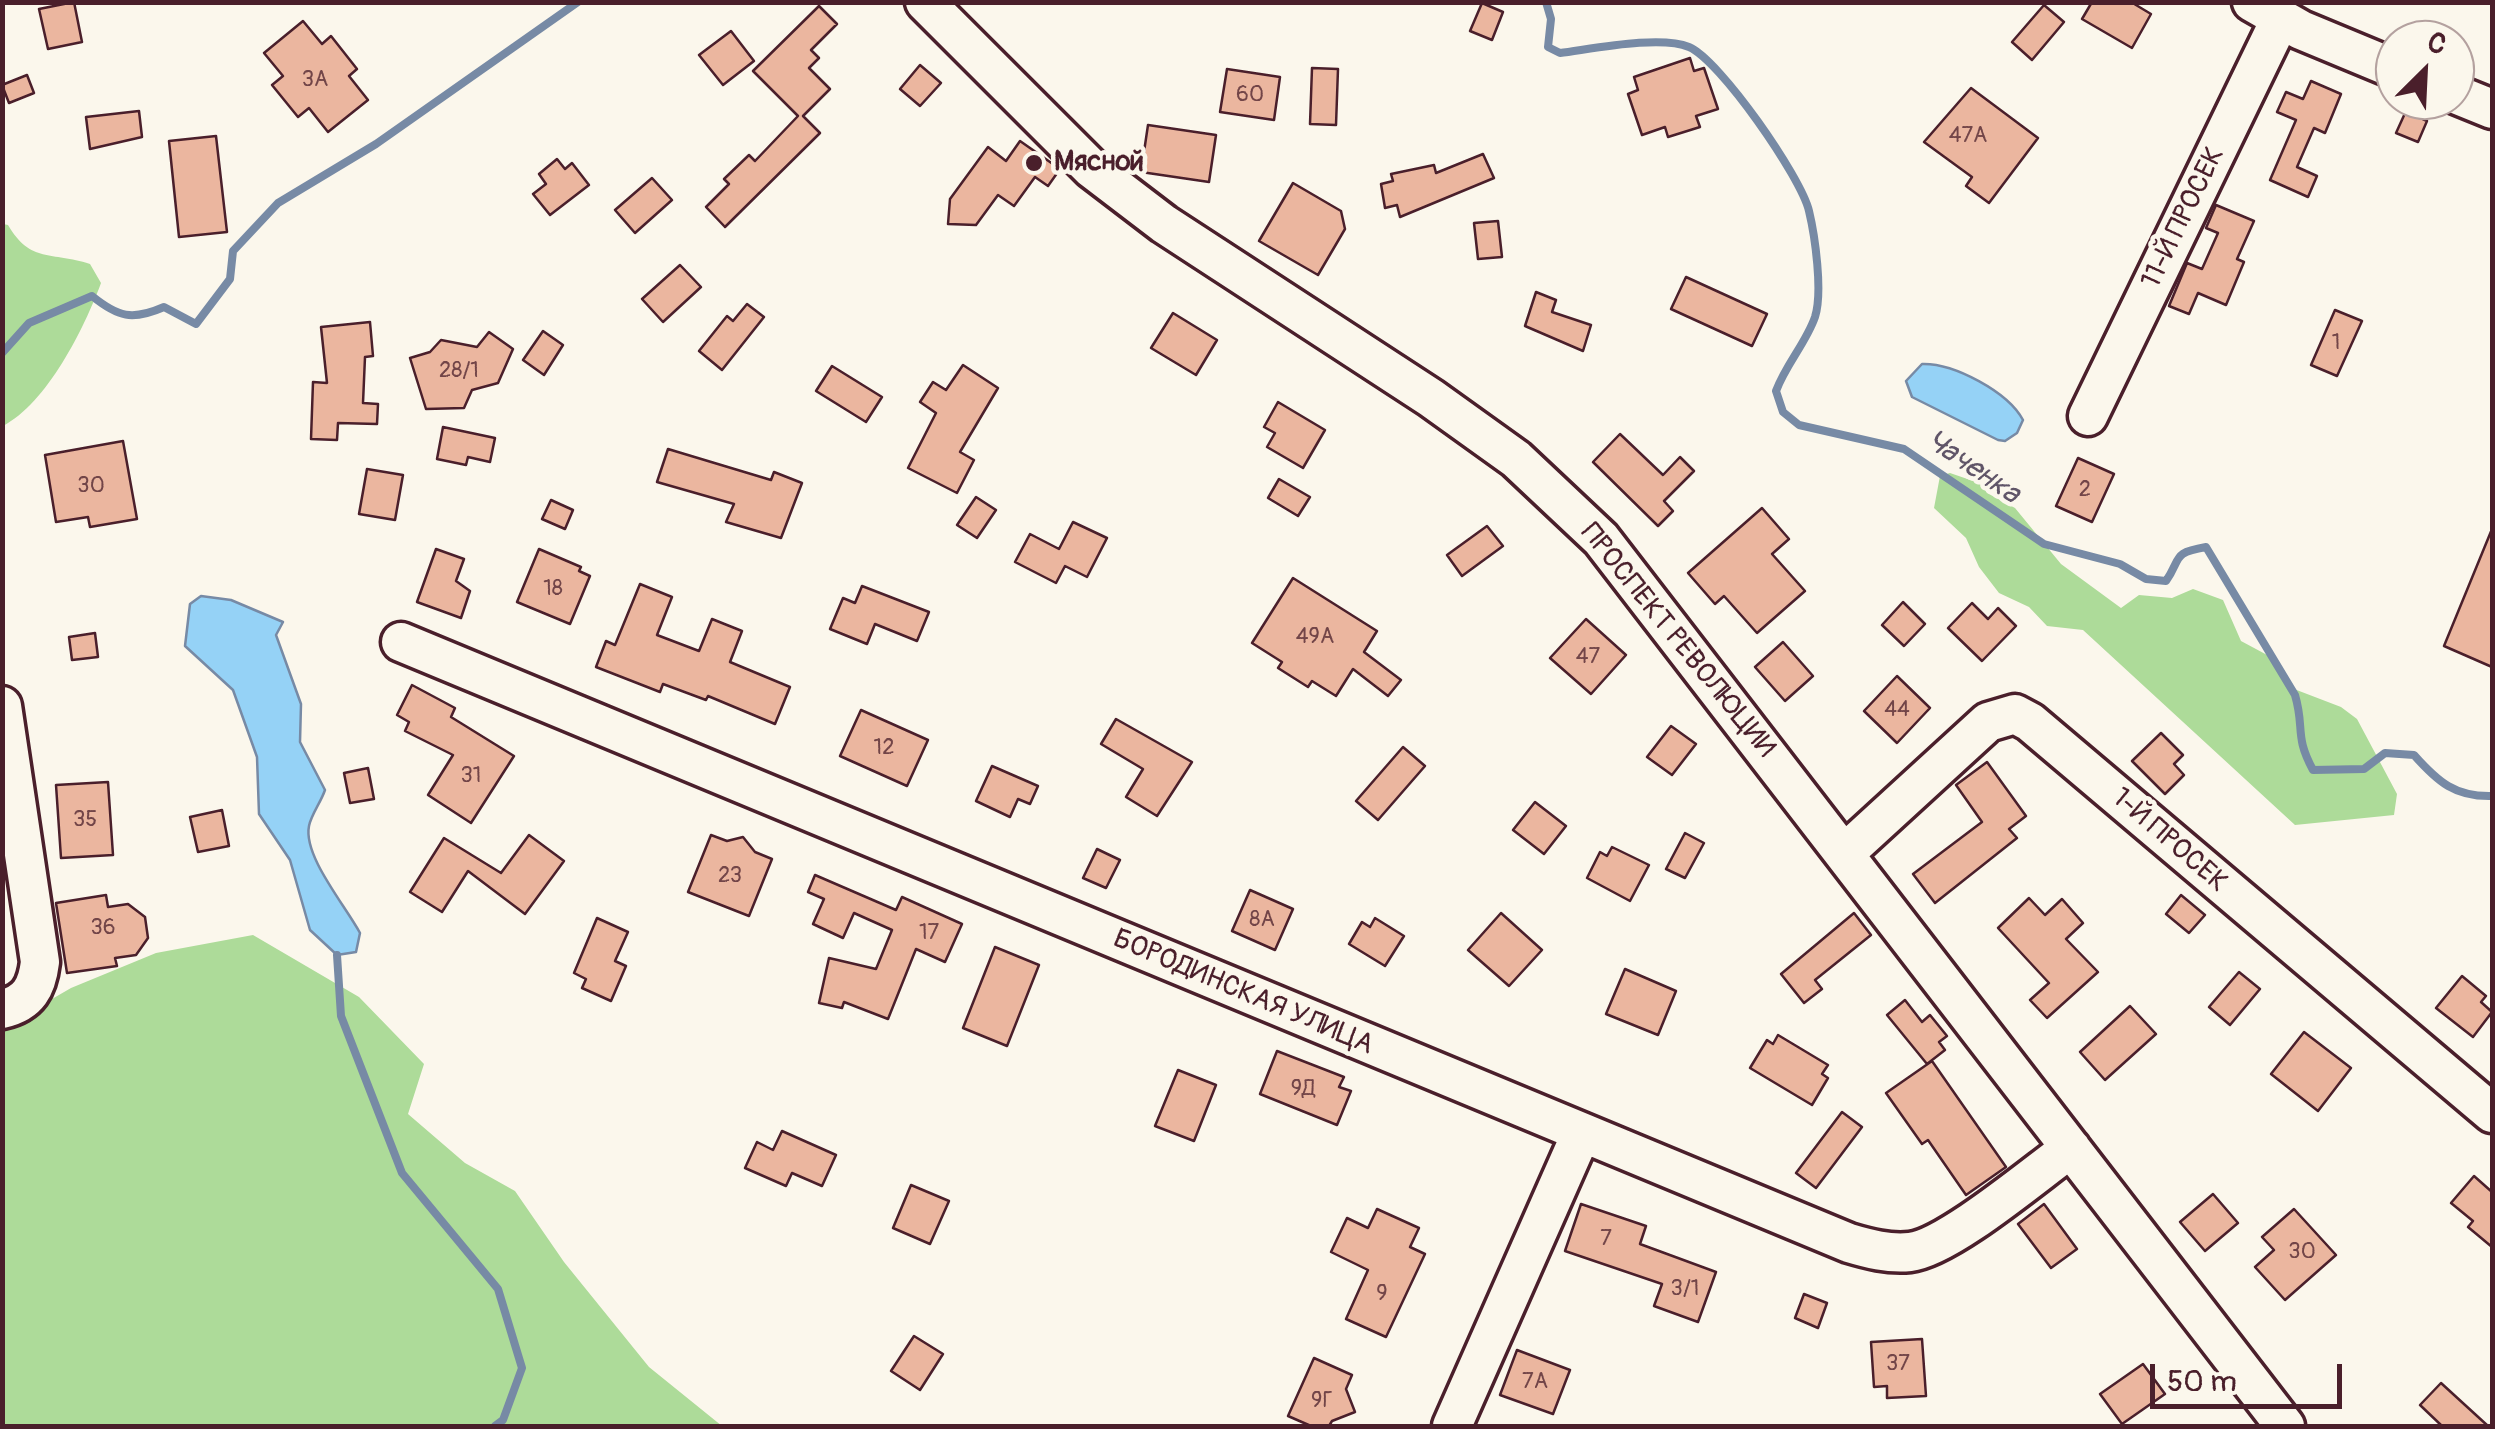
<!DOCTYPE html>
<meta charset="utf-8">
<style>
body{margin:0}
#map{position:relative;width:2495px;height:1429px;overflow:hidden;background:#fbf7ec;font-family:Pangolin,sans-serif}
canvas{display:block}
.frame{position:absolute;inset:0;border:5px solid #4a1f2b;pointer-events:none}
.north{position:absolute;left:2375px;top:20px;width:100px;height:100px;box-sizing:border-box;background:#fbf7ec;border:2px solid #b4a19f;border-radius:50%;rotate:24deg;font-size:28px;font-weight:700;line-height:40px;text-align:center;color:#4a1f2b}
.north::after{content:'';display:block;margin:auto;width:35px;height:45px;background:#4a1f2b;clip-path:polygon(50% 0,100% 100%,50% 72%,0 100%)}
.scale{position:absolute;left:2150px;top:1364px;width:192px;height:45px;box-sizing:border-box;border:5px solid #4a1f2b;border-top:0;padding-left:12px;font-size:30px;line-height:35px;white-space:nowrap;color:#4a1f2b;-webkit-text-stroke:8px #fbf7ec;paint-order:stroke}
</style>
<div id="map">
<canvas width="2495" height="1429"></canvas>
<div class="frame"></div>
<div class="north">С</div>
<div class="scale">50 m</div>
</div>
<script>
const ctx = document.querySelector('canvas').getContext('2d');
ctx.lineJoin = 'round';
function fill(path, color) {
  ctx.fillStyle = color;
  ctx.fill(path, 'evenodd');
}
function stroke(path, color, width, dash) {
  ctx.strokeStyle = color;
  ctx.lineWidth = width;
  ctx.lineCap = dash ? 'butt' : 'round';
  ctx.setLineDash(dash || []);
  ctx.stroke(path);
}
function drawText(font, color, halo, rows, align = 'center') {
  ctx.font = font + ' Pangolin,sans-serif';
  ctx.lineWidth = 9;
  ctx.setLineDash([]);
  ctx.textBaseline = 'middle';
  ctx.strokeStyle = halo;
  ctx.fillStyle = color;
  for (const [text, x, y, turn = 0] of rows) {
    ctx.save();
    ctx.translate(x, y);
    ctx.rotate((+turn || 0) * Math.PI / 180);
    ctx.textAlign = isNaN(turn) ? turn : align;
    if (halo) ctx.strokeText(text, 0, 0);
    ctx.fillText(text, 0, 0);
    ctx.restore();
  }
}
const green = new Path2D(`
 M3,224l5,1c23,39 43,26 82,39l11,19c-17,46 -54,120 -98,143z
 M1950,473l32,11 5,9 28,15 46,56 60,44 18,-13 33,3 21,-9 30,11 18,41 28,15 25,33 47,18 16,12 40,75 -3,21 -99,10 -212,-195 -36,-4 -18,-19 -30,-14 -20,-26 -13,-29 -32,-30 6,-32z
 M253,935l106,62 65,67 -16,50 57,49 50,28 49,71 85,105 73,59h-719l-1,-398 69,-40 85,-35z`);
const water = new Path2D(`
 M1922,364c32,-1 86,28 101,56l-6,13 -12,8 -7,-1 -86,-43 -6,-16z
 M201,596l30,4 52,22 -7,13 25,69 -1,38 25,48c-4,12 -14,25 -16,36 -6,30 36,79 51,107l-4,19 -19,3 -27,-25 -20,-70 -31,-46 -2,-57 -24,-67 -48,-44 5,-42z`);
const stream = new Path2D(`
 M1546,2l5,17 -3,28 12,6c32,-4 100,-18 129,-6 31,13 112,130 120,164 6,25 14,81 6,106 -9,26 -29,47 -39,74l7,21 16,13 105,24 140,95 76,20 26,15 20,2c16,-23 5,-28 40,-34l89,148c10,34 -1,40 18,75l51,-1 21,-16 29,2c24,27 41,42 78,41
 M2,353l27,-30 63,-27c26,21 40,25 72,11l32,17 34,-45 3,-28 45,-48 98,-59 202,-142
 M337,955l4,61 61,157 96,116 24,79 -19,52 -8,6`);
const building = new Path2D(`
 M74,2l8,40 -34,7 -9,-40z
 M2092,2h39l20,12 -19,34 -50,-29z
 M1482,3l21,9 -11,28 -22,-9z
 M2044,5l20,17 -32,38 -20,-18z
 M819,6l18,18 -26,26 8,8 -10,10 21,21 -27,27 17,17 -95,94 -19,-20 23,-23 -5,-5 25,-24 6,6 43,-45 -45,-45z
 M303,21l19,23 9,-8 26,33 -8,7 19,24 -40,32 -19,-24 -11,9 -26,-32 11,-9 -19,-23z
 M731,31l23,30 -31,24 -24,-30z
 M1690,58l4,13 10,-3 14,41 -22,7 4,11 -32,10 -3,-10 -23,8 -14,-41 10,-4 -4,-13z
 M920,65l21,18 -21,23 -20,-17z
 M1312,68l26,1 -2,56 -26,-1z
 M1227,69l53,8 -6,43 -54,-8z
 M27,75l7,18 -25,10 -7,-18z
 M2311,81l30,13 -16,39 -11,-5 -17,39 20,9 -9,21 -38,-17 26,-60 -19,-8 9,-20 17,7z
 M1971,88l67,50 -49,65 -23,-17 6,-9 -48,-35z
 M139,111l3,26 -52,12 -4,-32z
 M2406,111l21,10 -9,21 -22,-9z
 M1148,125l68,10 -7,47 -68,-10z
 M216,136l11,96 -48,5 -10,-96z
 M1020,141l40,28 -12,17 -13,-9 -21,29 -16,-11 -22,30 -28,-1 2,-25 38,-52 18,14z
 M1483,154l11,24 -94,39 -3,-12 -12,3 -4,-24 12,-3 -2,-7 43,-9 2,8z
 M557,159l8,10 7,-6 17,22 -39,30 -17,-21 13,-10 -7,-10z
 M652,178l20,22 -37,33 -20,-23z
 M1293,183l48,28 4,18 -27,46 -59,-34z
 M2216,205l38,16 -17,38 7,3 -18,43 -28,-12 -9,21 -20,-8 18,-43 15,6 16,-36 -12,-5z
 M1498,221l4,36 -24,2 -4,-36z
 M680,265l21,22 -38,35 -21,-23z
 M1686,277l81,37 -15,32 -81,-37z
 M1536,292l20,8 -4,12 39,13 -8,26 -58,-25z
 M747,304l17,13 -42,53 -23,-19 28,-35 6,5z
 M2335,310l27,11 -25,55 -26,-11z
 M1173,313l44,27 -21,35 -45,-27z
 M370,322l3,34 -8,1 -2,46 15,1 -1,20 -39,-1 -1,17 -26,-1 2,-57 14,1 -6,-56z
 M543,331l20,14 -19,30 -21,-15z
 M489,332l24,17 -15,34 -26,7 -8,18 -38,1 -16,-51 20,-6 11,-12 36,7z
 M963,365l35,23 -38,64 14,8 -17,33 -49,-25 28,-55 -16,-11 13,-20 13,8z
 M832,366l50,31 -16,25 -50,-31z
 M1278,402l47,28 -22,38 -36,-21 8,-14 -11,-6z
 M443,427l52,11 -5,24 -22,-5 -2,8 -29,-6z
 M1620,434l43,41 17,-18 14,14 -30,30 9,10 -15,15 -65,-64z
 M123,441l14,78 -47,8 -2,-10 -32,5 -11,-67z
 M668,449l103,31 3,-8 28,11 -21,55 -55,-16 8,-18 -77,-22z
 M2078,458l36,16 -22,48 -36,-16z
 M367,469l36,6 -8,45 -36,-6z
 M1279,479l31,18 -12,19 -30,-18z
 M976,497l20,13 -19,28 -20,-13z
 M551,500l22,10 -8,19 -23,-10z
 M1762,508l27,31 -17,15 33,37 -48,42 -33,-37 -9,8 -27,-31z
 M1073,522l34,16 -20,39 -22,-11 -9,17 -41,-21 15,-28 29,15z
 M1487,526l16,20 -41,30 -15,-21z
 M2492,529v138l-48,-21z
 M436,549l28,10 -8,22 14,10 -9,27 -44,-16z
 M539,549l42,18 -2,4 11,5 -20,48 -53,-22z
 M1293,578l84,53 -13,21 37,28 -13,16 -35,-27 -17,27 -24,-15 -4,6 -30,-19 4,-6 -30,-19z
 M640,584l32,13 -15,38 42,16 13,-32 30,12 -12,31 60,25 -15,37 -67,-28 -2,4 -43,-16 -3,8 -64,-25 10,-26 9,4z
 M862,586l67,26 -12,29 -42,-17 -8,20 -37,-15 13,-31 12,5z
 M1903,602l22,22 -21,22 -22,-21z
 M1972,603l16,16 10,-11 18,18 -34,35 -34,-33z
 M1586,619l40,36 -35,39 -41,-36z
 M95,633l3,24 -26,3 -3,-23z
 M1783,642l30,34 -28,25 -30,-34z
 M1897,676l33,32 -33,35 -33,-32z
 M412,685l43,23 -4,9 63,39 -43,67 -43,-28 25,-40 -48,-24 4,-9 -12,-7z
 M861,710l67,30 -21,46 -67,-30z
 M1116,719l76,43 -35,54 -31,-19 17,-28 -42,-25z
 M1671,726l25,18 -24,31 -25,-18z
 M2161,733l22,22 -9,9 10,11 -19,19 -33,-33z
 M1403,747l22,19 -47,54 -22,-19z
 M1987,762l39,54 -17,13 8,9 -82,65 -22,-29 69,-52 -26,-37z
 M992,766l46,20 -8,18 -12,-5 -8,18 -34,-16z
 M368,768l6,31 -24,4 -6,-30z
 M108,782l5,73 -52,3 -5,-73z
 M1535,802l31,24 -22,28 -31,-24z
 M222,810l7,36 -31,6 -8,-35z
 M1685,833l19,10 -19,35 -19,-9z
 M529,835l35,26 -39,53 -57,-43 -26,41 -32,-20 34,-54 57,35z
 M711,835l16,6 16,-4 12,15 17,7 -23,57 -61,-24z
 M1612,847l37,18 -19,36 -43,-23 13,-26 7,4z
 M1097,849l23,11 -14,28 -23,-10z
 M815,875l81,35 6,-13 60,27 -17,38 -29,-13 -28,70 -44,-17 -2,6 -23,-5 10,-45 47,11 16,-39 -38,-17 -11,25 -30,-14 11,-25 -16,-7z
 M1250,890l43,19 -18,41 -43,-19z
 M106,895l2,12 20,-3 17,13 3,21 -12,17 -21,3 2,8 -50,7 -11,-70z
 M2181,895l24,20 -16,18 -23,-19z
 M2029,898l16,17 17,-16 21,24 -17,16 32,33 -51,46 -17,-18 19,-17 -51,-55z
 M1501,913l41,37 -33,36 -41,-36z
 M1854,913l17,22 -56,45 7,9 -18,14 -23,-29z
 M597,918l31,14 -13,29 11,5 -15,35 -29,-13 4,-9 -12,-6z
 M1375,918l29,18 -19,30 -36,-22 13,-22 8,5z
 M995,947l44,18 -32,81 -44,-18z
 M1625,969l51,22 -18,44 -52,-21z
 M2239,972l21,17 -30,36 -21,-18z
 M2462,976l24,20 -5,6 11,10 -19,25 -37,-29z
 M1905,1000l17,22 8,-7 17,21 -8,6 6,8 -18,14 -40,-49z
 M2130,1006l26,28 -51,46 -25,-28z
 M2304,1032l47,36 -33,43 -47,-37z
 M1778,1035l50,30 -6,9 6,4 -16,27 -62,-37 17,-28 6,4z
 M1277,1051l67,26 -5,10 12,4 -14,34 -77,-31z
 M1932,1061l74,106 -40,28 -38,-55 -6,4 -36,-51z
 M1178,1070l38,15 -22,56 -39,-15z
 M1842,1112l20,15 -46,61 -20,-15z
 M782,1131l54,24 -14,31 -30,-13 -6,13 -41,-18 12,-26 16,8z
 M2474,1176l18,16v55l-24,-20 5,-6 -22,-18z
 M911,1185l38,16 -19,43 -37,-16z
 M2213,1194l25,29 -33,28 -25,-29z
 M1581,1204l65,22 -6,18 76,28 -18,50 -44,-16 8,-22 -97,-33z
 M2044,1204l33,45 -26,19 -33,-44z
 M1377,1209l42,19 -9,19 15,7 -39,83 -40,-18 22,-49 -37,-18 16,-34 21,10z
 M2294,1209l42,46 -51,45 -30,-33 19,-17 -12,-13z
 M1804,1294l23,9 -9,25 -23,-10z
 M914,1336l29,18 -23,36 -29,-19z
 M1922,1339l4,57 -39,2v-12l-13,1 -3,-45z
 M1517,1350l53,20 -17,44 -53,-19z
 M1314,1358l38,17 -6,14 9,23 -23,9 -3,5h-18l-23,-10z
 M2143,1364l22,30 -43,30 -22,-30z
 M2441,1383l47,43h-46l-22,-21z`);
const minor = new Path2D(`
 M925,2l167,167 72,55 267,174 85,61 85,80 684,887
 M2252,2l49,28 94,39
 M2455,94l37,15
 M2088,416l192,-396
 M401,642l1448,601c20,6 39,11 61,9 38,-4 126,-79 161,-104
 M2,706l38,256c-3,25 -11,41 -38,47
 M1845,853l143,-131 27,-8 15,8 462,391
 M1452,1426l129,-292`);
const markers = [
 [1034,163,10,"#4a1f2b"]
];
const numberNames = [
 ["3А",315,80],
 ["60",1250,95],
 ["47А",1968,136],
 ["1",2336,343],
 ["28/1",459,371],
 ["30",91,486],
 ["2",2085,490],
 ["18",553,589],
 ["49А",1315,637],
 ["47",1588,657],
 ["44",1897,710],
 ["12",884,748],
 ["31",471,776],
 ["35",85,820],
 ["23",730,876],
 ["8А",1262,920],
 ["36",103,928],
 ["17",929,933],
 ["9Д",1303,1089],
 ["7",1606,1239],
 ["30",2302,1252],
 ["3/1",1685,1289],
 ["9",1382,1294],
 ["37",1898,1364],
 ["7А",1535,1382],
 ["9Г",1322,1401]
];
const poiNames = [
 ["Мясной",1054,163]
];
const streetNames = [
 ["11-Й ПРОСЕК",2184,218,-64],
 ["ПРОСПЕКТ РЕВОЛЮЦИИ",1677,641,51],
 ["1-Й ПРОСЕК",2169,841,41],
 ["БОРОДИНСКАЯ УЛИЦА",1243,993,23]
];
const waterNames = [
 ["Чаченка",1972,468,34]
];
fill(green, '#addb99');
fill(water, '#95d2f6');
stroke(water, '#778aa5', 2.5);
stroke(stream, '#778aa5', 8);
fill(building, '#ebb69f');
stroke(building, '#4a1f2b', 2.5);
stroke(minor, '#4a1f2b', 45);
stroke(minor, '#fbf7ec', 38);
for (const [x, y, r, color] of markers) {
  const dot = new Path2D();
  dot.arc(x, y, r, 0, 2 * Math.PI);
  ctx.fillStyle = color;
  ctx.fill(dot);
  stroke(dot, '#fbf7ec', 4);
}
drawText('22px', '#724548', null, numberNames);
drawText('bold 28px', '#4a1f2b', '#fbf7ec', poiNames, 'left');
drawText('28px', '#4a1f2b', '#fbf7ec', streetNames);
drawText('italic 30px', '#605568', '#fbf7ec', waterNames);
</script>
